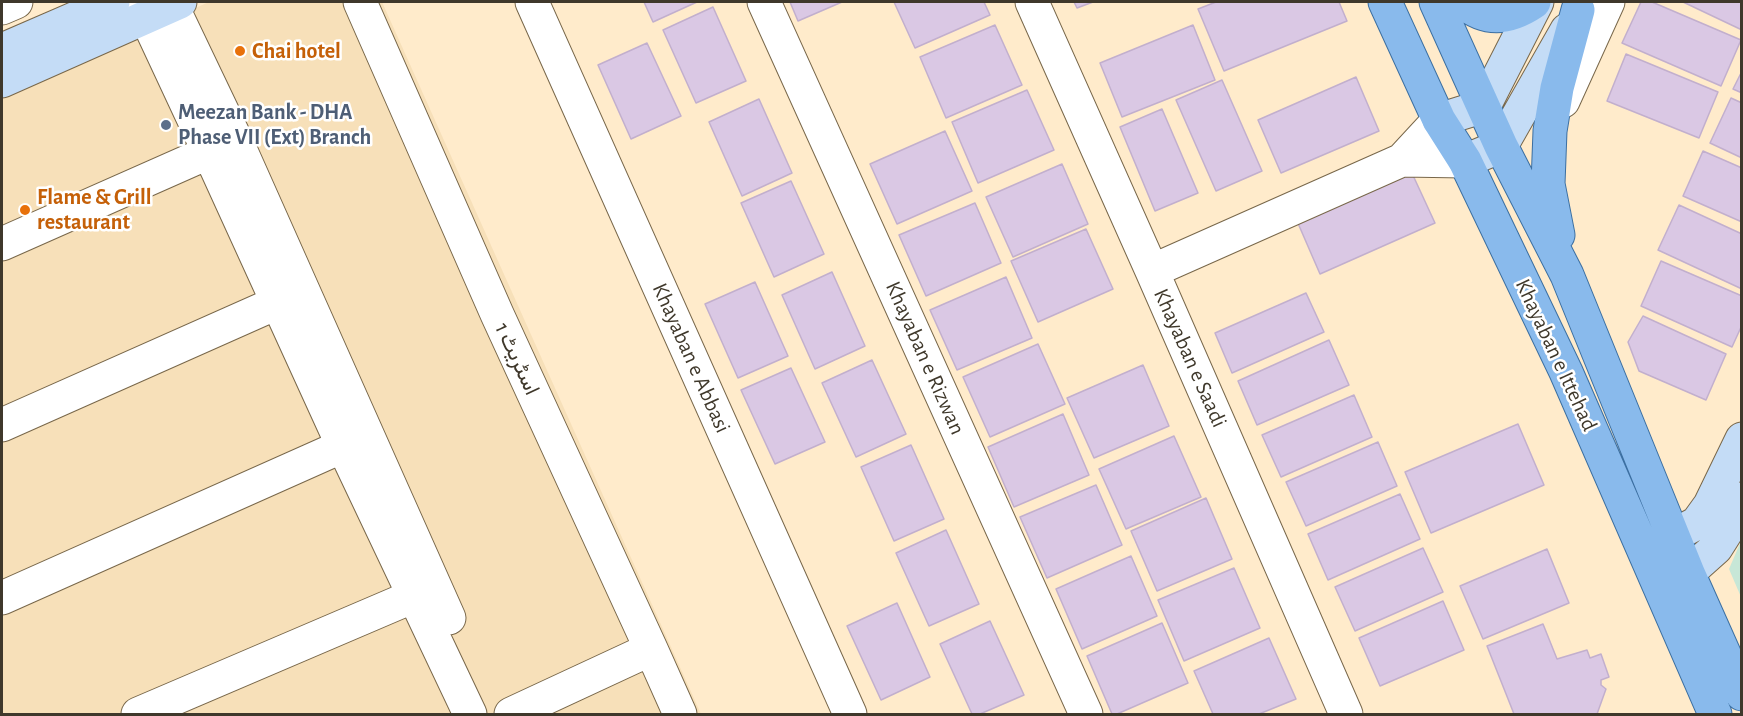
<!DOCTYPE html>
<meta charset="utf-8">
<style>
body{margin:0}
#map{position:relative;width:1743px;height:716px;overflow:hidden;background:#ffebcb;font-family:"Alegreya Sans",sans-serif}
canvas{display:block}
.frame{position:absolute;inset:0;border:3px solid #3f382b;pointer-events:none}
</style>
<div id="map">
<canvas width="1743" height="716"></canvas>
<div class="frame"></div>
</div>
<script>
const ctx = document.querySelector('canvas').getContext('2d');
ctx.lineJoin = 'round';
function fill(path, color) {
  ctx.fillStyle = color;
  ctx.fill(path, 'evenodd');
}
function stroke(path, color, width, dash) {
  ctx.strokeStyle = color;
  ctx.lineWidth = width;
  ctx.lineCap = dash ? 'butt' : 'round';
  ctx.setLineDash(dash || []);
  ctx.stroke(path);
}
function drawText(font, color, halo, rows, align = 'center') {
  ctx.font = font + ' "Alegreya Sans",Vazirmatn,sans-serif';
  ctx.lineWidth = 5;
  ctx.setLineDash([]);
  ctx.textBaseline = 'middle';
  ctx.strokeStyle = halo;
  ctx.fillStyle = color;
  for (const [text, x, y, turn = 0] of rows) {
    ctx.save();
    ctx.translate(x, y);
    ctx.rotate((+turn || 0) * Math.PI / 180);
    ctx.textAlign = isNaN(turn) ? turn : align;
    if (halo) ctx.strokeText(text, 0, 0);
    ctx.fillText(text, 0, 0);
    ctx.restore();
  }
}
const built = new Path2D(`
 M209,2h173l319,712h-699v-620z`);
const green = new Path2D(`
 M1741,541v56l-12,-28z`);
const building = new Path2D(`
 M644,2h53l-44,20z
 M790,2h52l-44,19z
 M894,2h90l6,13 -75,33z
 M1074,2h19l-16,6z
 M1216,2h123l8,19 -123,50 -26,-62z
 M1641,2h11l89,38 -20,46 -99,-43z
 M1683,2h59v28z
 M713,7l33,74 -50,22 -33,-73z
 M995,25l27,60 -76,33 -26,-61z
 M1193,25l22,55 -93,37 -22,-54z
 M647,43l34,73 -50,23 -33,-74z
 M1626,54l92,38 -19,46 -92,-37z
 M1742,71v22l-9,-4z
 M1356,77l23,54 -98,42 -23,-53z
 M1222,80l40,91 -46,20 -40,-91z
 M1027,90l27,60 -76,33 -26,-61z
 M1731,98l11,5v55l-32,-15z
 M759,99l33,74 -50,23 -33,-74z
 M1162,109l36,84 -43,18 -35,-84z
 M945,131l27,60 -75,33 -27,-60z
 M1703,151l39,17v54l-59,-26z
 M1062,164l26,60 -75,33 -27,-60z
 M1411,171l24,52 -115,51 -23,-53z
 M791,181l33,73 -50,23 -33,-74z
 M975,203l26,60 -75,33 -27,-61z
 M1679,205l63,29v55l-84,-39z
 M1086,229l27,60 -75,33 -27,-61z
 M1661,261l81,35v29l-10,22 -91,-41z
 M832,272l33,74 -50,23 -33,-74z
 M1006,277l26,61 -75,32 -27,-60z
 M755,282l33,74 -50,22 -33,-74z
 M1306,293l18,39 -92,41 -17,-40z
 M1643,316l83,38 -20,46 -67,-29 -11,-29z
 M1329,340l20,45 -92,40 -19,-44z
 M1038,344l27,60 -75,33 -27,-60z
 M872,360l34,74 -50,23 -34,-74z
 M1143,365l26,61 -75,32 -27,-60z
 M791,368l34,74 -50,22 -34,-74z
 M1354,395l18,42 -91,40 -19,-42z
 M1063,414l26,61 -75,32 -26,-60z
 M1518,424l26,61 -113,48 -26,-61z
 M1174,436l27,61 -75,32 -27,-60z
 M1378,442l19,44 -91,40 -20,-44z
 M911,445l33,74 -50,22 -33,-74z
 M1096,485l26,60 -75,33 -27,-61z
 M1400,494l20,45 -92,41 -20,-46z
 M1206,498l26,61 -75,32 -26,-60z
 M946,530l33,74 -50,22 -33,-73z
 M1423,548l20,44 -88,39 -20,-44z
 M1547,549l22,54 -86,36 -23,-53z
 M1131,556l26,60 -75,33 -26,-60z
 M1234,568l26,60 -76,33 -26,-61z
 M1443,601l21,49 -84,36 -21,-48z
 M897,603l33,74 -49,23 -34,-74z
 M990,621l34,74 -44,19h-8l-32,-70z
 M1162,623l26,60 -71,31h-5l-25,-58z
 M1543,624l14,35 30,-9 3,8 11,-4 8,23 -8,3v5l5,4 -9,25h-83l-27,-68z
 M1269,638l27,61 -37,15h-46l-19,-43z`);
const street = new Path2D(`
 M139,2l70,150 134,294 127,268
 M170,2l66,138 213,478
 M360,2l137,312 154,335 29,65
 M532,2l318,712
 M764,2l322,712
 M1032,2l120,269 194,443
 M2,8l14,-6
 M1563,101l45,-99
 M1402,160l63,1
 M2,244l228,-101
 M1152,271l250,-111 37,-40
 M2,425l297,-132
 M2,598l341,-152
 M138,714l276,-118
 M511,714l140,-65`);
const secondary = new Path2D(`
 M2,50l111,-48
 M2,81l178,-79
 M1439,120l45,-14 53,-104
 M1465,161l36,-15 66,-116
 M1673,536l24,-13 13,-18 32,-66
 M1688,573l28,-25 12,-19 14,-30`);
const primary = new Path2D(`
 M1385,2l54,118 26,41 101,211 149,342
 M1436,2l65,144 66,129 121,298 54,121
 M1463,2c24,20 46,17 71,0
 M1558,235l-10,-51 2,-53 7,-43 21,-78`);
const markers = [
 [240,51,6,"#e8710a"],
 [166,125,6,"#5c6f8a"],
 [25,210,6,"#e8710a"]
];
const foodNames = [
 ["Chai hotel",252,51],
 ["Flame & Grill",37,197],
 ["restaurant",37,222]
];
const serviceNames = [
 ["Meezan Bank - DHA",178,112],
 ["Phase VII (Ext) Branch",178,137]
];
const streetNames = [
 ["Khayaban e Ittehad",1556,355,65],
 ["Khayaban e Abbasi",691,358,66],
 ["Khayaban e Rizwan",925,358,66],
 ["Khayaban e Saadi",1190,358,66],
 ["اسٹریٹ 1",517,359,65]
];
fill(built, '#f7e0b9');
fill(green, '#c7e7d7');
fill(building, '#dac8e4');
stroke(building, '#c2afcd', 1.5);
stroke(street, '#78674a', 35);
stroke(secondary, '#78674a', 35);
stroke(primary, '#3c6fa1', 35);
stroke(street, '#fff', 33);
stroke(secondary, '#c4dcf6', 33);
stroke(primary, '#89baec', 33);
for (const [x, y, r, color] of markers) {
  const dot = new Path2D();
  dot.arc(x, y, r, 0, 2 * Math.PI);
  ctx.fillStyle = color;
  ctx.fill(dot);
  stroke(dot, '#fff', 2);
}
drawText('bold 22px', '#c56008', '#fff', foodNames, 'left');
drawText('bold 22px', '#4e5e75', '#fff', serviceNames, 'left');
drawText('22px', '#3f382b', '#fff', streetNames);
</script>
